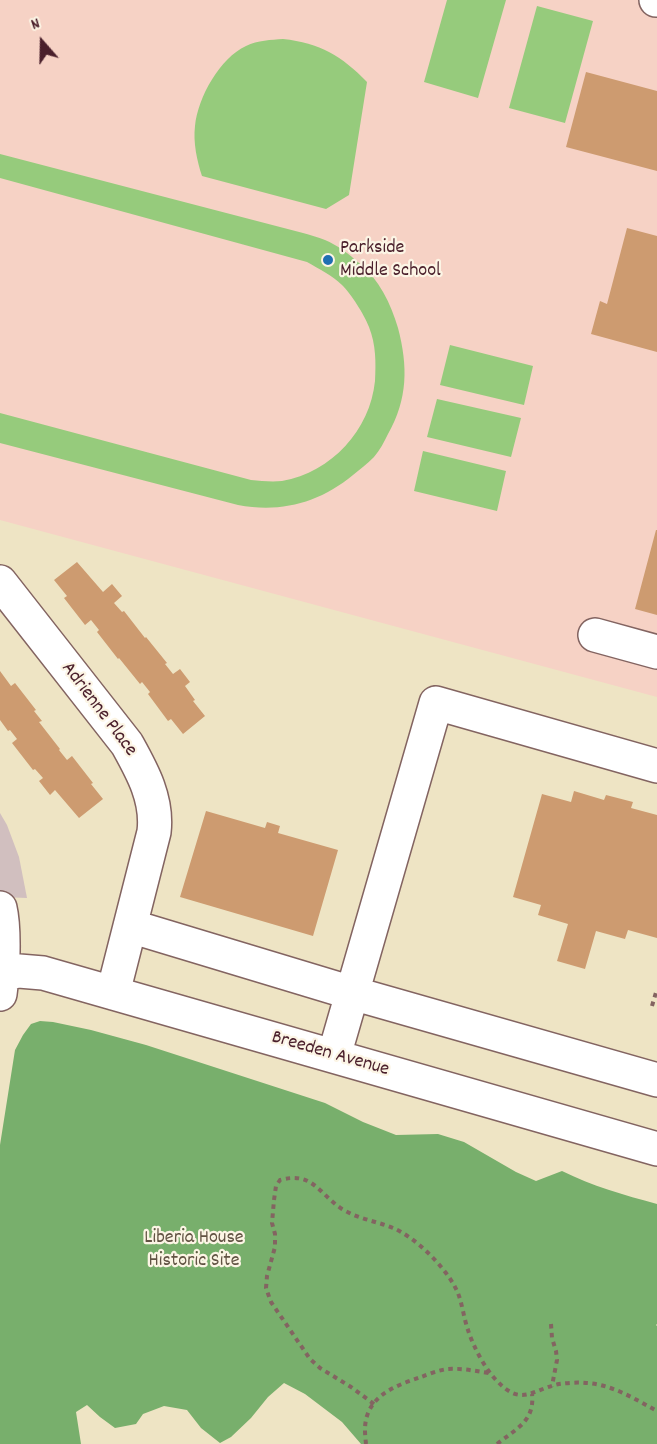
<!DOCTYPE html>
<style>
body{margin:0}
#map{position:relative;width:657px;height:1444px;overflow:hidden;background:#eee4c4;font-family:Dekko,sans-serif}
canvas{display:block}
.north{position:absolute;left:12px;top:12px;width:60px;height:60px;-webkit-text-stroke:4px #fcf5e5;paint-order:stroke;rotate:340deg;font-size:16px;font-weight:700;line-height:24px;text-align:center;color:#4a1f2b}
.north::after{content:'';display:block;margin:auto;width:21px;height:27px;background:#4a1f2b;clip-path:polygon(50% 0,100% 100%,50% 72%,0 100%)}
</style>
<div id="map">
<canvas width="657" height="1444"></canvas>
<div class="north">N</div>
</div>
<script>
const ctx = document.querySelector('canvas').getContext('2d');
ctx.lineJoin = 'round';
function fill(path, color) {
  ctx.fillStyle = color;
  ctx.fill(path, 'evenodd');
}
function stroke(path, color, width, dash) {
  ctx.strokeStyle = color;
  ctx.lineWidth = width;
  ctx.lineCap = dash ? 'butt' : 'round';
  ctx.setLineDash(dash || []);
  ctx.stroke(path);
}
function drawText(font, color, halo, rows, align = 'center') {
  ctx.font = font + ' Dekko,sans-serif';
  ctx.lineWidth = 4.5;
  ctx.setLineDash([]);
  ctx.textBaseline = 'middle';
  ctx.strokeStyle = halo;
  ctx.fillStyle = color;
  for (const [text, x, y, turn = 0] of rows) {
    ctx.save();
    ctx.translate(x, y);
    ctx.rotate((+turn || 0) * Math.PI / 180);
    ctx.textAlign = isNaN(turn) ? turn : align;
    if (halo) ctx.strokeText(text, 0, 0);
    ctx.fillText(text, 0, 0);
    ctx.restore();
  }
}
const built = new Path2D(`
 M0,0h657v697l-657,-177z`);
const industrial = new Path2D(`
 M0,813l7,12 12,32 8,41 -27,-1z`);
const green = new Path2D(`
 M447,0h59l-28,98 -54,-16z
 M537,6l56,15 -28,102 -56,-15z
 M283,39c37,4 59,17 84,43l-18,113 -23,14 -124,-33c-5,-15 -9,-34 -7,-50 3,-29 25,-68 51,-80 12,-6 25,-6 37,-7z
 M0,154l303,79c7,2 15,4 22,7 12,5 24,14 34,23 20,16 32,41 39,65 10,38 10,71 -10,106 -4,8 -8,16 -14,23 -7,7 -14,12 -21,18 -34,28 -72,38 -115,30l-238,-62v-30l251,67c10,1 21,2 31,1 50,-9 88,-51 93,-100 1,-19 1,-36 -6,-54 -5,-13 -18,-33 -27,-42 -10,-10 -23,-16 -35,-23l-307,-84z
 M450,345l83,21 -9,39 -84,-20z
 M437,399l84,19 -10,39 -84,-20z
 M423,451l83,20 -9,40 -83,-20z`);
const forest = new Path2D(`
 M40,1021l13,1 38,8 55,15 179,58 38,19 33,13 42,-1 26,8 52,30 20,9 26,-10c30,15 62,24 95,33v120l-1,1 1,1v118h-296l-19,-22 -37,-28 -21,-11 -16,14 -17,21 -20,19 -11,6 -19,-15 -14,-18 -23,-4 -21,8 -7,10 -21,4 -15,-11 -13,-12 -11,7 5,32h-81v-299l15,-95 8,-15 8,-11z`);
const building = new Path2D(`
 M586,72l71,19v80l-91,-24z
 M627,228l30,8v116l-66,-18 9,-33 7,3z
 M656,530h1v85l-22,-6z
 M77,562l26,30 9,-8 10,12 -8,7 8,9 2,-1 21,27 1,-1 21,26 -2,1 8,10 7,-5 10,13 -5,4 10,14 -2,1 12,15 -22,18 -12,-15 -3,2 -20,-27 2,-2 -8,-10 -2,2 -21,-26 -1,1 -21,-27 2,-2 -8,-10 -6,5 -21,-27 3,-2 -13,-16z
 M0,671l11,15 4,-3 21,27 -2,1 8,10 -3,1 21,27 -1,1 8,10 5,-4 21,27 -2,1 12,15 -24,19 -24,-28 -5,5 -11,-14 4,-3 -8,-9 -2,1 -21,-27 5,-4 -7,-9 -2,1 -8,-11z
 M574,791l30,9 2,-5 27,7 -2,6 26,7v123l-29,-8 -3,9 -29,-8 -11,38 -28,-8 11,-37 -30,-9 3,-10 -28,-8 29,-103 29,8z
 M206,811l59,17 2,-6 13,4 -2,7 60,17 -25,86 -133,-39z`);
const path = new Path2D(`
 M652,1006l5,-17
 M551,1324l1,14 4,13 1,9 -5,26
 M374,1404l-23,-17 -31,-19 -10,-9 -39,-57 -5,-14 1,-12 8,-29v-13l-3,-11 2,-23 2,-14 4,-6c33,-9 39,14 62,29 16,10 34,12 51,19 22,9 51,38 62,59 7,12 8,29 13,43 5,16 17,39 29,51 25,26 34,9 62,3 8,-1 18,-2 27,-1 25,1 49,16 71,28
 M366,1444c-1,-9 -2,-19 1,-28 7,-23 33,-32 54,-39 8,-3 18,-7 27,-8 14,-1 27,2 41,4
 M497,1444c19,-15 38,-23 35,-50`);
const minor = new Path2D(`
 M656,0h1
 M0,582l127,162c15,27 31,55 27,88l-41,161
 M595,635l62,17
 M0,908c5,21 3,65 0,86
 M130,926l222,67 305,87
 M2,974l17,-3 24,2 614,176
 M334,1056l102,-353 221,63`);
const markers = [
 [328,260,6,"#1f6fb2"]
];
const poiNames = [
 ["Parkside",340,249],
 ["Middle School",340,272]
];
const streetNames = [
 ["Adrienne Place",98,710,53],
 ["Breeden Avenue",330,1055,16]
];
const parkNames = [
 ["Liberia House",194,1239],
 ["Historic Site",194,1262]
];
fill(built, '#f6d2c5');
fill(industrial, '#d1bfbf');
fill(green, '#96cb7c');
fill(forest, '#78af6c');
fill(building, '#cd9b70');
stroke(minor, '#836461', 36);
stroke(path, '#836461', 4, [4.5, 4.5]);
stroke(minor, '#fff', 33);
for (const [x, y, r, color] of markers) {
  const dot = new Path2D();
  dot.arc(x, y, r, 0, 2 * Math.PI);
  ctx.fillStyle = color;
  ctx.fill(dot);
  stroke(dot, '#fcf5e5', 2);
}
drawText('20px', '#4a1f2b', '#fcf5e5', poiNames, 'left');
drawText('20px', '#4a1f2b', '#fcf5e5', streetNames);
drawText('20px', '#615343', '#fcf5e5', parkNames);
</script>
